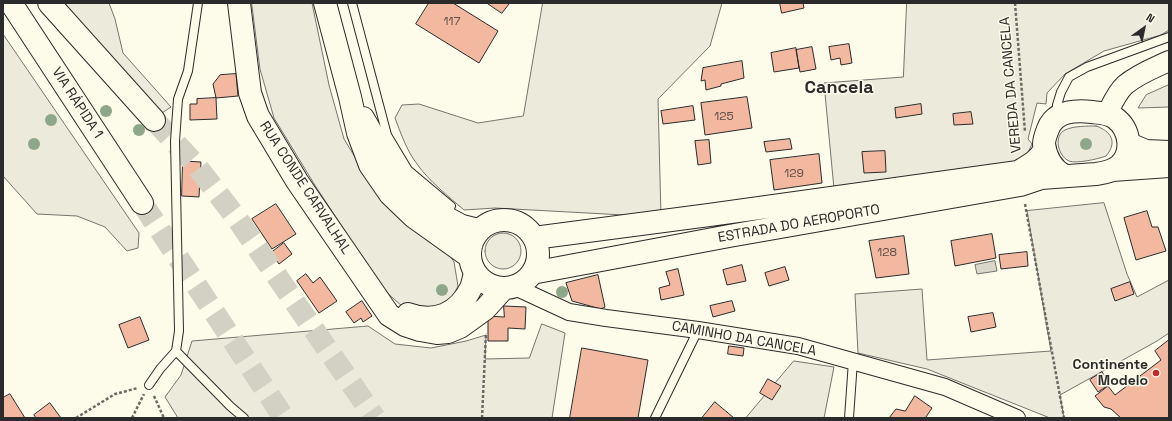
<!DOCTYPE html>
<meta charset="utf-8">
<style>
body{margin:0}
#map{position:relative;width:1172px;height:421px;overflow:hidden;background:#fdfbea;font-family:"Space Grotesk",sans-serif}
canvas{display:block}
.frame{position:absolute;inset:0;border:4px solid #2b2b2b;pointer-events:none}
.north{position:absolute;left:1124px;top:8px;width:40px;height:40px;-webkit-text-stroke:3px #fdfbea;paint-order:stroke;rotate:33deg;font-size:11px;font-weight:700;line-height:16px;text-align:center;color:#2b2b2b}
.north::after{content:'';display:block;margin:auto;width:14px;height:18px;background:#2b2b2b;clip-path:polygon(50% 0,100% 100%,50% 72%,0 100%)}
</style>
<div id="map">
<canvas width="1172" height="421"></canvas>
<div class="frame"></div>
<div class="north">N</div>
</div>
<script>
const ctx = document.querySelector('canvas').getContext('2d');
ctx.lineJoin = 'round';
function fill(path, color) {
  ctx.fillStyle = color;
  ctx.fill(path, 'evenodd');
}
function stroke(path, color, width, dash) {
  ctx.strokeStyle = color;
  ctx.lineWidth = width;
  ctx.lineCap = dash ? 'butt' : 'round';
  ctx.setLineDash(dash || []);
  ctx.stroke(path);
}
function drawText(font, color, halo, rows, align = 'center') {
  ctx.font = font + ' "Space Grotesk",sans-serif';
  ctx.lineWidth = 3;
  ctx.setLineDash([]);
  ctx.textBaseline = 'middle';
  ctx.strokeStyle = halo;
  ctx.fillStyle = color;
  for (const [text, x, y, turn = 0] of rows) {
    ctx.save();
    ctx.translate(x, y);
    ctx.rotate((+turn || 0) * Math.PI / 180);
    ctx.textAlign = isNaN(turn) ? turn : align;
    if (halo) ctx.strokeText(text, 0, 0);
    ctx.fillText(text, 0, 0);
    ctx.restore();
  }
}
const green = new Path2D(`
 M65,3h44l6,16 8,34 48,54 -12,8z
 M252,3h60l17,82 15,54 37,61 66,51 7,11 4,24 -8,16 -22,10 -25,-5 -19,-17 -68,-103 -42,-69 -14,-49z
 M543,3h179l-12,43 -52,53 3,118 -166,-9 -31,2c-16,-14 -35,-29 -47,-46 -10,-13 -16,-30 -22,-46l7,-13 17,-1 59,19 45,-7z
 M907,3h262v27l-8,5 -57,16 -39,23 -18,19 -1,11 -9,-1 -9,36 4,5 -7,15 -4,4 -187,26 -10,-106 79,-6z
 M3,34l136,199 -1,15 -11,3 -22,-24 -28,-11 -40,-2 -34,-38z
 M1169,85v22l-31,1 8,-13z
 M1096,126c15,5 22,16 10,30 -8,3 -30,8 -37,5 -11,-5 -16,-25 -4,-31 8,-4 22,-4 31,-4z
 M1104,203l23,71 10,23 32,-17v53l-12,8 -97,54 4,23h-14l-123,-49 -69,-16 -3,-59 67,-5 5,71 124,-9 -24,-140z
 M485 251a18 18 0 1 1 36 0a18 18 0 1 1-36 0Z
 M542,324l23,9 -13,85h-374l-13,-21 16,-22 11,-34 176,-15 27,18 36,4 35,-7 20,-6 -1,24 44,-1z
 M794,361l40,6 -10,51h-78z`);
const water = new Path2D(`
 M995,261l2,10 -20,3 -2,-9z`);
const building = new Path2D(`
 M429,3h24l45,28 -19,32 -63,-39z
 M487,3h20l2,1 -7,9z
 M780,3h23l1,5 -22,5z
 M849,44l3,19 -11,2 -1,-7 -9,2 -2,-13z
 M812,47l4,22 -16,3 -4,-22z
 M796,48l3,20 -25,4 -3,-19z
 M742,61l2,17 -23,6v2l-15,4 -1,-10 -4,1 2,-13z
 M236,74l2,22 -22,2 -3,-14 7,-9z
 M747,97l5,31 -47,7 -4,-32z
 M216,98l1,21 -27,1v-16h7v-5z
 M921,104l1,10 -26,4 -1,-10z
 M693,106l2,14 -32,4 -2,-13z
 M971,112l2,12 -19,1 -1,-11z
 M790,139l2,10 -26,3 -2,-10z
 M709,140l2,23 -13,2 -3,-24z
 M885,151l1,21 -22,1 -2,-21z
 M819,154l3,29 -48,7 -4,-30z
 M183,161l18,1 -2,35 -17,-1z
 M276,204l20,30 -24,15 -20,-30z
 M1147,211l5,16h6l8,24 -30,9 -12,-42z
 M992,234l4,24 -41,8 -4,-25z
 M904,236l5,38 -33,4 -7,-37z
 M284,243l8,11 -13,10 -8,-11z
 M1027,252l1,14 -27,3 -2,-14z
 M742,265l4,16 -19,4 -4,-15z
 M785,267l4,13 -20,6 -4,-13z
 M678,269l6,26 -23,5 -2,-12 11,-3 -4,-13z
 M306,274l7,9 7,-6 17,24 -18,12 -22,-32z
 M598,275l7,32 -4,2 -29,-8 -6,-18z
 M1130,282l4,12 -19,7 -4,-12z
 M362,301l10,15 -9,6 -2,-4 -7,5 -8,-11z
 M732,301l3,10 -22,6 -3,-11z
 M504,306l22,1 -1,22 -17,-1v13h-20v-25l16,1z
 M993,313l3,14 -25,5 -3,-15z
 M140,317l9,23 -21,8 -9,-23z
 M1169,340v78h-48l-10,-9 -7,-2 -9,-11 13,-10 7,9 46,-35 -6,-9z
 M729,346l15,2 -1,8 -15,-2z
 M582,348l66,12 -10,58h-68z
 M1102,372l8,12 -12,8 -8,-12z
 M768,379l13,7 -9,14 -12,-7z
 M10,394l15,24h-22v-20z
 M915,396l17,12 -6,9 1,1h-38l7,-9 9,2z
 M715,402l19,16h-32z
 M50,403l11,15h-25l-2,-3z`);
const trunkTunnel = new Path2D(`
 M154,120l41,44 43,56 137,198
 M142,203l142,215`);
const path = new Path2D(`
 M1015,3l10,129
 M1025,204l39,214
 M154,396l10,22
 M76,418l39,-24 23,-6
 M132,418l12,-24
 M482,418l4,-85`);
const service = new Path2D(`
 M352,3l35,132 21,35 43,36 -5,10
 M1056,116l1,-11 4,-13 8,-15 18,-10 82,-30
 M176,351l54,55 14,12
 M149,385l11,-16 16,-18 3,-20 -4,-190 3,-42 10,-28 10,-68
 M655,418l43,-88
 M849,418l4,-57`);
const minor = new Path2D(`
 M515,287l54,25 37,6 92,12 100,16 147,41 72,31`);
const tertiary = new Path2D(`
 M1107,114c5,-10 10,-22 18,-29 13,-11 29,-17 44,-24`);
const secondary = new Path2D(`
 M239,3l11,90 8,23 39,65 92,134 16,10 15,5 17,3 11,-1 12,-5 25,-18 19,-21
 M325,3l25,94 8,36 12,32 20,29 24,23 56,40
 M363,118l14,24 28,43 40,32 17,9 16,4
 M1129,144l17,7 23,1
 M1112,170l57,-4
 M470 254a34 34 0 1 1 68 0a34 34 0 1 1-68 0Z
 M534,238l175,-23 309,-43c12,-7 20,-11 27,-23
 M532,273l197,-37 291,-51 21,-7 55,-4c8,-1 17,-3 23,-8 15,-13 11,-37 -4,-48 -7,-5 -15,-5 -23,-6 -18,-2 -37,-1 -44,17 -2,5 -4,10 -4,15 2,14 9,26 21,32
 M408,314c27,10 50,0 63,-26 2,-5 3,-11 4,-16`);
const trunk = new Path2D(`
 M11,3l131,200
 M49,3l105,117`);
const trees = [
 [106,111],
 [51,120],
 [139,130],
 [34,144],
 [1086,144],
 [442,290],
 [562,292]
];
const markers = [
 [1156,373,4,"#c62828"]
];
const numberNames = [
 ["117",452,22],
 ["125",724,117],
 ["129",794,174],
 ["128",887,253]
];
const streetNames = [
 ["VEREDA DA CANCELA",1011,85,-95],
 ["VIA RÁPIDA 1",77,103,57],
 ["RUA CONDE CARVALHAL",305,188,57],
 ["ESTRADA DO AEROPORTO",799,224,-10],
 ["CAMINHO DA CANCELA",744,339,10]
];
const poiNames = [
 ["Continente",1148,365],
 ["Modelo",1148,381]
];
const districtNames = [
 ["Cancela",839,88]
];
fill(green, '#ecebdb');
stroke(green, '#74746e', 1);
fill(water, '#d8d7c9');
stroke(water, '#74746e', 1);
fill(building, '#f2b8a0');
stroke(building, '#2b2b2b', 1);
stroke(trunkTunnel, '#d3d1c4', 22, [22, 11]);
stroke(service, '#2b2b2b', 10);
stroke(minor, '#2b2b2b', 18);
stroke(tertiary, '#2b2b2b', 22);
stroke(secondary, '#2b2b2b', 24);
stroke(trunk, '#2b2b2b', 24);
stroke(path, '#6a6964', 2.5, [3, 2]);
stroke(service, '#fdfbea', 8);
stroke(minor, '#fdfbea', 16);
stroke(tertiary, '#fdfbea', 20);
stroke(secondary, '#fdfbea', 22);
stroke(trunk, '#fdfbea', 22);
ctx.fillStyle = '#8ea78a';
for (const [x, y] of trees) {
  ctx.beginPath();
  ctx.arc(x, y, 6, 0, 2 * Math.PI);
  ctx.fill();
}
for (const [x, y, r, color] of markers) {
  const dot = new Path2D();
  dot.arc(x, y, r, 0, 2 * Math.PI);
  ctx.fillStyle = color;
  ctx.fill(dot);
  stroke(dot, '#fdfbea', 1.5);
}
drawText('12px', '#5d4e48', null, numberNames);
drawText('14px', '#2b2b2b', '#fdfbea', streetNames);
drawText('bold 14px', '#2b2b2b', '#fdfbea', poiNames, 'right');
drawText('bold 18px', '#2b2b2b', '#fdfbea', districtNames);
</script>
